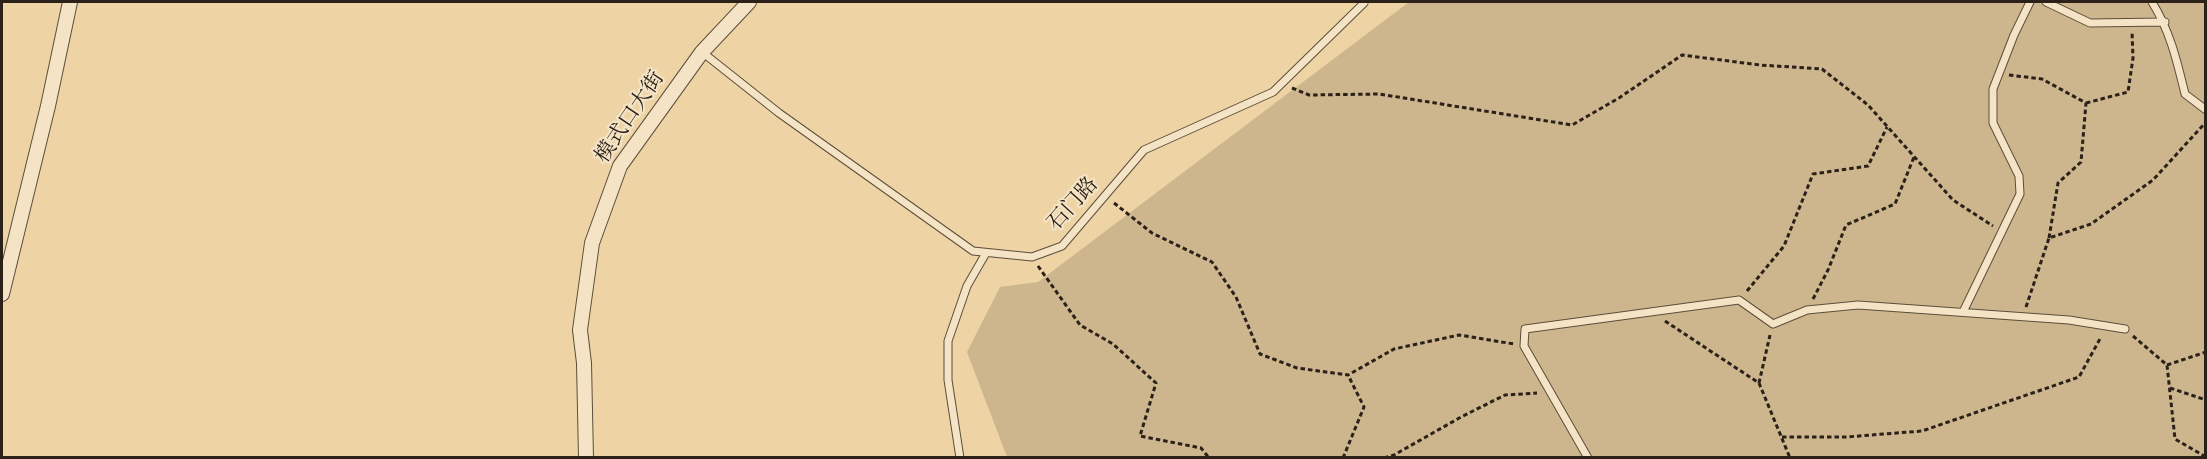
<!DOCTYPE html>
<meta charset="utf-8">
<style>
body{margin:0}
#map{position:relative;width:2207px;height:459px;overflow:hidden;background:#eed4a5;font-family:"IM FELL English",serif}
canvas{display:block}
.frame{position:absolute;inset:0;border:3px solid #2b2119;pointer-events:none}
</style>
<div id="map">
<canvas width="2207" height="459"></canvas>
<div class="frame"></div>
</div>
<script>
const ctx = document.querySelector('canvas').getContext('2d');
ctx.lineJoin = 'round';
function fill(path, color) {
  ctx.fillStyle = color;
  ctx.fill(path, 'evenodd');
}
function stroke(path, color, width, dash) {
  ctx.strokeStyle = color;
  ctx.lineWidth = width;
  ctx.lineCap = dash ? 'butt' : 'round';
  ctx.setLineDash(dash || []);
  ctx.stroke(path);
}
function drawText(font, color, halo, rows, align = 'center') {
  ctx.font = font + ' "IM FELL English","Noto Serif SC",serif';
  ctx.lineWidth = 4.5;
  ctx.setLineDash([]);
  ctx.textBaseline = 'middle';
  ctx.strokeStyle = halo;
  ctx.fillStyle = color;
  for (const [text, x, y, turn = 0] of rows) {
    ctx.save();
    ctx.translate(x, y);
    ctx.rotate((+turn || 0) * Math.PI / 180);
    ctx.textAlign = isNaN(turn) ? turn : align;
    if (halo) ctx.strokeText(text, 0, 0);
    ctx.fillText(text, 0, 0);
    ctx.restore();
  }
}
const green = new Path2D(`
 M1409,2h796v455h-1198l-40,-105 33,-65 38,-5z`);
const path = new Path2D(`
 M2009,75l33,4 44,24 -5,59 -23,21 -9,55
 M1292,88l17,7 70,-1 193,31 47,-27 63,-43 78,10 62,4 46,36 85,95 40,26
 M2086,103l42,-11 5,-34 -1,-26
 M1114,203l38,30 60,29 24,35 24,57 37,14 51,7 46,-26 65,-14 55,9
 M1038,266l42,59 33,19 43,39 -16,53 61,12 8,10
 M1747,291l37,-45 29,-72 55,-8 19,-39
 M1813,299l15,-29 18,-45 49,-21 19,-47
 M2026,307l23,-69 42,-14 62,-44 53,-58
 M1665,321l94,62 31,75
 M2133,336l34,29 8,74 31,18
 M2167,365l39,-13
 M1759,383l11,-48
 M2170,388l36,12
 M1782,437h64l76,-6 157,-54 22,-40
 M1343,458l21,-51 -16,-32
 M1384,458l10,-3 67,-38 44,-22 32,-2`);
const lane = new Path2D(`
 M2046,2l44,21 75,-1
 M2152,2c18,29 25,59 33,92l21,16
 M702,52l77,61 194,138 59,6 30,-11 82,-96 129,-58 91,-89 -1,-1
 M1963,312l57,-118 -1,-18 -26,-53v-34l21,-54 16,-33
 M960,458l-12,-78v-39l19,-55 19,-33
 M1588,458l-64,-112 1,-17 214,-29 34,24 34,-14 51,-5 211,15 56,9`);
const street = new Path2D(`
 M2,294l46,-188 22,-104
 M586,458l-2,-95 -4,-33 12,-87 28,-77 82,-114 47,-50`);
const streetNames = [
 ["模式口大街",631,118,-56],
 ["石门路",1074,205,-48]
];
fill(green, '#cdb68d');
stroke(lane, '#5c4e3c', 9);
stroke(street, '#5c4e3c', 16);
stroke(path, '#2b2119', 3, [4.5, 3]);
stroke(lane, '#f4e3c4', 7);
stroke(street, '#f4e3c4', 14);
drawText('21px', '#2b2119', '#f4e3c4', streetNames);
</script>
